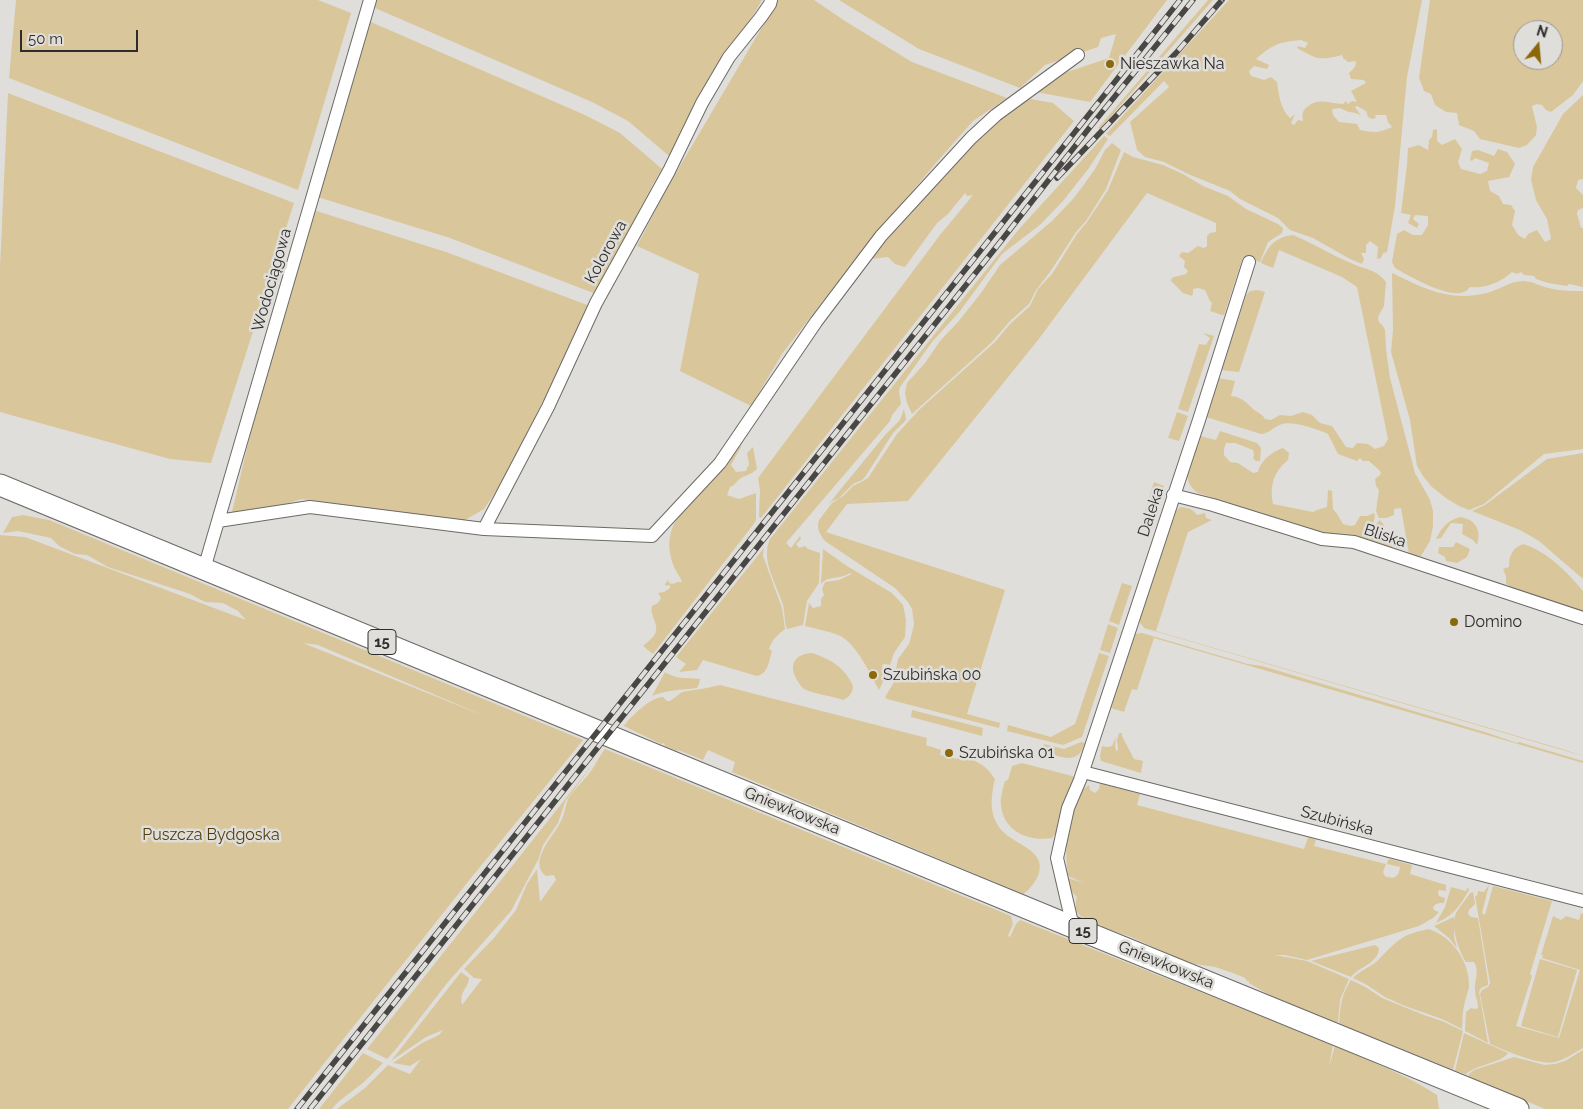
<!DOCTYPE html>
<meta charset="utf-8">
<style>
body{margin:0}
#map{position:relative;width:1583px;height:1109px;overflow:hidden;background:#e0deda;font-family:Raleway,sans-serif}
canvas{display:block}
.north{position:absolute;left:1513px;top:20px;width:50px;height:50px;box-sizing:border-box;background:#e0deda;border:1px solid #999794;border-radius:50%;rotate:17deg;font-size:14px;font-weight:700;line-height:20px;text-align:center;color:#2e2d2b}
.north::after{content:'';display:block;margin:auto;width:18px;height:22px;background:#8c6809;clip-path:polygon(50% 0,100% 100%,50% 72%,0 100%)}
.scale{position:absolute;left:20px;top:30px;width:118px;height:22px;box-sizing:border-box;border:2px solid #2e2d2b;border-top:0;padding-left:6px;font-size:15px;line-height:18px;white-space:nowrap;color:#2e2d2b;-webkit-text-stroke:4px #e0deda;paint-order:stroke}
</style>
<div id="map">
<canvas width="1583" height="1109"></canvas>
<div class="north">N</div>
<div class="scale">50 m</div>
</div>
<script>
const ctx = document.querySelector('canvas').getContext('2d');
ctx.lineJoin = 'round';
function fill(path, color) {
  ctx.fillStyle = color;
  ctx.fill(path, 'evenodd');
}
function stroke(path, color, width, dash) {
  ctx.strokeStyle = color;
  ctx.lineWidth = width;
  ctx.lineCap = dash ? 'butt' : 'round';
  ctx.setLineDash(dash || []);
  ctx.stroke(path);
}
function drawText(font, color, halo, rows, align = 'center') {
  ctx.font = font + ' Raleway,sans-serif';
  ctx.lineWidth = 5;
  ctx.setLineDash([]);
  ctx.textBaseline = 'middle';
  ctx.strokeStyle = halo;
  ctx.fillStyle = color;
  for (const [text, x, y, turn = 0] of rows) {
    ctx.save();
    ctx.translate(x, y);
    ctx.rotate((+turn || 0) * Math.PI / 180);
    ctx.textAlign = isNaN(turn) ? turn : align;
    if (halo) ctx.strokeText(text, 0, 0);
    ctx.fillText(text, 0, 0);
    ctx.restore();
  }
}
const green = new Path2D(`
 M16,0h302l33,13 -53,177 -289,-112z
 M370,0h392l-93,156 -41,-35 -36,-19 -224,-97z
 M778,0h36l31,21 67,41 95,36 -34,23 -38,43 -83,99 -70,91 -31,52 -71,-35 19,-97 -62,-28 30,-58z
 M839,0h328l-77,102 -54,-10 16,-15 57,-19 7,-24 -15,4 -3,9 -53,18 -25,23 -101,-39z
 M1208,0h5l-113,129 -2,-1z
 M1229,0h193l-15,77 -12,129 -8,46 -4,1 -2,5 -4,1 1,-12 -8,-6 -4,4v8h-5l3,6 -2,5 -12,-5 -37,-21 -23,-8 -12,-12 -38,-19 -10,-8 -42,-17 -24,-12 -19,-5 -8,-7 -7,-28 39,-35 -5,-6 -54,55 -4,-2zM1301,40l7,3 -3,5 -7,-2 -1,2c20,11 22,13 45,7l1,3 5,4 8,-1 -1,6 -6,6 2,6 13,1 2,3 -15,8 6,11 -5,-1 -4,3 -2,-3 -3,3c-14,0 -24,-7 -36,3 -5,4 -5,8 -4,14l-5,-1 -4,5 -3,-2 4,-9 -5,4c-10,-9 -11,-24 -13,-36l-6,-5 -7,3 -13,-4 -2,-5 5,-5 13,3 2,-4 -13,-6c17,-15 23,-17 45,-19zM1357,106l9,5 2,6 4,2 4,-1 -1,-3h11l2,7 4,5c-13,6 -18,6 -32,3l-3,-6 -18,-2 -6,-7 -1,-6c12,-2 8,0 17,3 6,1 7,0 12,4l-6,-9z
 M1430,0h153v81l-10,14 -22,17 -5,-2 -4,-5 -5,-1 -5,2 5,21 -1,8 -9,10 -8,3 -39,-9 -6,-8 -15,-6 -2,-12 -11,-1 -11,-7 -4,-11 -7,-3 -5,-13zM1523,30h30v30h-30z
 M364,19l221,96 35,18 42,36 -9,15 -57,110 -146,-56 -139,-43z
 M8,93l286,110 -83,260 -41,-4 -170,-47v-145z
 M1583,95v84l-5,1 -2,8 7,7v13l-5,2 -1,3 4,15h2v59l-14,-3 -2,2 -19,-3 -12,-4 -2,-3 -10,-1 -3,-3 -4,2 -5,-2c-11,10 -27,17 -42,15 -2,2 -3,4 -6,5 -15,7 -55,-16 -69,-24l-3,-6 5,-28 7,-4 9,5h9l6,-10v-9l-13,-1 -2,4 6,5 -2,4 -9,-5 3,-8 -10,-2 6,-48 1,-17 11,-3 9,5 1,-10 3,-3 1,-7 4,-1v12l5,4 13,-6 7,10 -4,13 3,7 19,5 7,-3 2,-8 -14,-5 -3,3 -2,-1 2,-9 6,-1 16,6 4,-7 9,3 8,12 -6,13 -21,4 2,10 9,5 4,8 8,1 4,6 -3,14 6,10 7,4 3,-5 9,-4 8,12 6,-3 -4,-20 -11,-19 -5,-20 2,-13 30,-53z
 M1031,99l22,4 21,18 -313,397 -2,-1 1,-27 -2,-12 182,-243 33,-40 -6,1 -2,-3 -17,21 -11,9 -32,44 -10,-3 -7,-7 -17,2 88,-105 63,-54z
 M1104,136l4,3 -19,29 -26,33 -22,23 -39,30 -42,57 -28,31 -32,45 -1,4 2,13 -9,11 -2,6 -104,122 5,5 9,-12 1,3 -5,5 3,4 6,-2 3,3 12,4 -1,30 -12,18 -4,24 -16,4c-3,-8 -2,-16 -4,-24 -6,-21 -23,-44 -13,-66l249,-310z
 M1112,143l9,7 -15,39 -20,32 -10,11 -26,40 -14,18 -7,14 -19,17 -19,22 -79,71 -5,-11 -2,-10 2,-10 18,-20 15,-22 18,-19 23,-29 19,-28 52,-44 22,-23 21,-29 10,-19z
 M1124,152l9,5 30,8 20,9 20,12 25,10 18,13 32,15 5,4 -1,5 -14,9 -8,20 -17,-5 -19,58h-2l-12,-4 2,-8 -2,-2 -5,-11 -7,-2 -5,1v4l-1,3 -9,-3 -12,-12v-2l3,-2 12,-3 2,-3 -4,-4 1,-6 -6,-5 3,-4 6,1 10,-7 6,2 3,-2v-10l3,-3 6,-1v-9l-69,-30 -109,147 -130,161 -61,3 -21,28 179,58 -38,124 33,9 -1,5 -112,-29 -2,-2 8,-13 5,-25 11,-15 2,-7 3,-13 -2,-15 -4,-7 -13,-14 -70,-47c-5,-6 -9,-13 -6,-21l13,-17 11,-7 10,-10 10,-5 5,-3 29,-44 23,-25 75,-67 15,-18 20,-18 8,-17 14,-15 25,-40 10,-12 21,-32z
 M307,208l139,44 144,54 -85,172 -21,31 -19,11 -15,-1 -64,-6 -84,-14 -65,19 -5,-6 16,-68z
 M1293,235c20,8 38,20 58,28 14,7 24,5 35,19l-2,24 -6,11 1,5 4,4 2,4 1,19 4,29 25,95 15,27 3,11v15l-3,15 -9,15h-7l-91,-23 -125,-40c-7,-5 -11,-11 -11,-20l13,-37 16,4 4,-9 37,12 4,5 -1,13h-4l-3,-3 1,-3 -1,-5 -18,-7h-9l-2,6v6l6,7 8,1 15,10 5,-1c2,-11 15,-21 25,-24l6,5 -1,7c-14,11 -19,26 -15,44l40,8 4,-2 10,-3 1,-17 4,1 1,18 4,5 6,10 8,2 4,-1 5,-9h7l7,-3 1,4 -3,10 2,1 2,-4 4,-4 4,5 -2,10 13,15 14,4 -8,-46 -7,1v6l-8,3h-7l-3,-7 3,-21 -3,-4 -1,-7 5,-4 1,-3 -12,-11h-6l-3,-3 -3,3 -19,-7 -10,-20c-11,-5 -35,-13 -46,-10 -9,3 -12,9 -21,10l-55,-17 12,-39 17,3 -4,15c10,1 14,5 21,12 5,5 10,5 13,11l6,1 9,-5 11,1 12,-4 9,3 8,8 12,3 14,21 7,1 4,-5 11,1 7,5 9,-3 4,-7 -31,-152 -15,-10 -63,-27 -6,18 -12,-5c6,-16 14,-26 32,-28z
 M1392,273c33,16 57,29 95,20 12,-3 23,-12 36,-12 8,0 15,4 22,6 12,4 26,4 38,4v158l-39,5 -60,50 -15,6 -10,-4 -13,-8 -14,-11 -9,-11 -6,-10 -7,-46 -19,-68 2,-22z
 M1258,290l7,2 -26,80 -18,-2 25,-75 4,-4z
 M1203,333l11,3 -26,76 -10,-3 21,-65 7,1 4,-7z
 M904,409l2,11 -13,13 -28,44 -3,3 -9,4 -15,15 -6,2 -5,5 58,-71 15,-15z
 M1177,412l11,4 -9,25 -11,-3z
 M740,442l1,5 -10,18 5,7 10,-1 3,-7 -2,-11 6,-6 4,22c-8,7 -9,5 -16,9 -5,3 -5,7 -11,9l-3,8 12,4 17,-6v27l-3,5 -100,129 -10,-8c4,-4 9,-7 12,-12 5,-10 -6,-18 -3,-28l6,-3 3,-5 -3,-5 6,-1 6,-4v-2l-1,-1 -3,1 -1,-2 3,-4 1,3 4,1 4,-2h5c-2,-6 -6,-10 -8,-15 -6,-15 -7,-30 1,-45z
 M1583,453v126l-44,-38 -19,-11 -48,-19 13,-6 62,-46z
 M1154,482l10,4 -10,32 -10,-4z
 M1180,507c8,1 12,1 17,8l8,-2 1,5 6,2 -24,12 -32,99 406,118 21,7 -439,-128 -5,-7 37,-110z
 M23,515l26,5 534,220 -116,143 -179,226h-288v-574l25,2 221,83 -8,-9 -15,-8 -18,-1 -15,-8 -82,-27 -21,-12 -12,-1 -16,-8 -8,-8 -33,-7 -15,2 9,-16zM303,643l15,2 169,72z
 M1460,517c15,2 22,13 17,28l-4,-5 -11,-6 1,-10 -12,-1 -10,15 -5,1c6,-12 11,-18 24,-22z
 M1456,542l14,7 -3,8 -10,6 -11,-2 -1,-4 -7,-4 1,-6h14z
 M1523,544c24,7 44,28 60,47v21l-69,-23 -8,-5v-8l-3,-7 6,-2c0,-11 3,-19 14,-23z
 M764,548l-1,8 19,52 3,21c-7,5 -13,11 -16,20l3,2c-3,10 -4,23 -15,25l-54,-16 -6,10 -18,2 7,-8 -10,-7z
 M823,549l24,17 45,27 11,12 3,15 -1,17 -11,16 -4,12 -6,-1 -2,1 1,6h5l-9,19c-9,-16 -23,-48 -41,-55 -10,-4 -22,-6 -33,-9l4,-23 4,5 8,-2v-7l3,-4 -2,-6 3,-7 14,-2 13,-6 -2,-1c-10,7 -22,2 -29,11z
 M1122,583l10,3 -13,39 -10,-4z
 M1108,624l10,4 -8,25 -10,-3z
 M1142,633l106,31 14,2 226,67 29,10 2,-1 64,19v2l-429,-125 -17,52 -5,-1 -8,23 -13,-4 24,-74z
 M812,653c18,6 33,14 41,33 0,6 -4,12 -10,14 -11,-4 -29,-6 -39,-11 -3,-2 -5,-6 -7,-9 -9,-16 -2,-26 15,-27z
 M1099,653l10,3 -27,81 -19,8 -56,-14 1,-6 43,12 24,-13z
 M665,672c13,8 20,5 35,7l-1,5 -2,4c-16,2 -31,2 -45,8z
 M720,685l207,53 -1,7 15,5 -1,5 17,4 2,-3c18,5 25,7 36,23 -4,16 -6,34 4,48 11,17 47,21 40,46 -3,9 -9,16 -16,21l-291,-122 3,-10 -27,-12 -5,10 -25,-10 -1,1 -12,-5 -1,-3 -3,1 -37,-18c6,-9 28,-30 39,-29l4,4h3l12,-9 25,-4z
 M912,710l71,18 -1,8 -71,-19z
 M1119,733h3v3l12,23 9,2 -2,12 -40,-12 -1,-5 2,-10 5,1 5,-1 4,-9 -1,9 1,5 2,-1 -1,-10z
 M1081,742l4,1c-7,24 -25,13 -43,8l2,-7 20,5z
 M605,749l406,167 2,8 -5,12 2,1 6,-13 4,-4 313,125 -4,22 6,-21c34,15 70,28 102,49l2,14h-1102l28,-21 23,-23 22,9 11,-15 -11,7 -17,-3 29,-20 17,-8 4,-5 -17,7 -35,24 70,-89 8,6c-1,12 -10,12 -7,27l20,-26 -8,-1 -10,-9 30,-31 22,-28 11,-26 10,-15 3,33 16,-22 -2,-5 -8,1c-19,-14 8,-40 15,-55 4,-7 4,-15 7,-22 7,-11 18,-20 25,-31 4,-6 7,-13 12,-19z
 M1022,763l54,14 -19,54 -5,7c-24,4 -49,-7 -51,-33 -1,-8 2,-16 4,-24l3,-1 4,-14z
 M593,764l-28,38 -7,21 -15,22 -5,15 -27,51 -63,71 -52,67 -9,10 -20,-10z
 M1100,783l40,11 -3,11 167,44 4,-12 8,3 -2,6 72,18 -3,8 2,4c9,4 14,1 15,-9l-13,-3 1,-4 2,-1 22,6 -2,9 36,11v6l-7,-1 -1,3 1,3 6,2 -1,5c-5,0 -9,0 -11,5l1,2 5,2 -6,6 -14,8 -112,34 -22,-5h-10l32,6 42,18 -9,21 -2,22 -3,1 -64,-27 -22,-13v-2h-2l-2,-3 -12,-5 -18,-6 -20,-3 -11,-3 -53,-24 -29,-10 -1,-2h-3c-16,-8 -26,-9 -21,-28l-5,-5 -4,-14 16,5 -16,-7c-3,-26 -5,-76 21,-91l1,5 5,3 4,-4z
 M1489,885l-7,28 3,2 8,-29 59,15 -22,73 2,2 -16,50 43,12 21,-68 -38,-12 1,-3h-2l12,-39 8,4 5,-4 13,4 2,-7 2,1v134c-9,5 -19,12 -28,14 -15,4 -51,-12 -65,-18l-10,-50 2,-4 6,-3 2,-4 -15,-87h2l1,-5 6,1z
 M1451,887l15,4 2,-4 1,3c-10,17 -15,25 -33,33l9,-16z
 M1473,892l2,12 -6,6 -1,4 3,3 7,1 10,63v4l-7,3 -2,4 9,51 -23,-12 1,-19 5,-4 4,1 3,-1c0,-9 -3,-10 -3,-17 -1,-10 5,-20 -1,-29h-8c-7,-11 -15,-33 -11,-46 2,-7 11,-16 15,-23z
 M1454,917v20l3,11 -8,-10 -15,-12z
 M1429,929c23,8 41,32 40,58 -1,6 -4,12 -5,19 -2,7 -1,16 -2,23l-20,-10 -37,-13 -20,-9 -18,-12 -14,-7c6,-7 16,-10 23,-16 21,-20 22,-27 53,-33z
 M1375,945l4,3c-1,16 -19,18 -28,29l-40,-16z
 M1540,959l37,11 -19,67 -37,-11z
 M1351,980l16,8 15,10 42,17 18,6 21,10 -10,39 -114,-46c2,-19 1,-26 12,-44z
 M1464,1033l44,20c-8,11 -29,10 -42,21l-11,-3z
 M1583,1050v59h-38l-76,-32v-3l5,-4 40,-13 31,8 10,-1 10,-3z
 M363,1053l20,10 -19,19 -26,20 -6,7h-13z`);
const minor = new Path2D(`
 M1173,495l40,10 109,34 32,3 229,76
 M218,521l92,-14 174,22 168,7 68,-73 96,-141 65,-86 90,-98 25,-23 82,-60
 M484,529l64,-122 48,-104 73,-132 33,-68 27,-46 32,-40 9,-13 1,-4
 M204,569l166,-569
 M1083,772l500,129
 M1073,927l-16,-69 11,-50 12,-28 119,-360 50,-158`);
const primary = new Path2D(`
 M0,485l1073,442 445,182`);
const rail = new Path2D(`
 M1057,178l119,-125 46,-53
 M297,1109l883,-1109
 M310,1109l691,-868 89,-114 103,-127`);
const markers = [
 [1110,64,5,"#8c6809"],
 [1454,622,5,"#8c6809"],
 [873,675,5,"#8c6809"],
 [949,753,5,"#8c6809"]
];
const shields = [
 [382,642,28],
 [1083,931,28]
];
const shieldNames = [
 ["15",382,642],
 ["15",1083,931]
];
const poiNames = [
 ["Nieszawka Na",1120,64],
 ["Domino",1464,622],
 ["Szubińska 00",883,675],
 ["Szubińska 01",959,753]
];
const streetNames = [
 ["Kolorowa",606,252,-61],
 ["Wodociągowa",272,280,-74],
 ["Daleka",1151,512,-72],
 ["Bliska",1385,536,18],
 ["Gniewkowska",792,811,22],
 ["Szubińska",1337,821,15],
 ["Gniewkowska",1166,965,22]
];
const parkNames = [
 ["Puszcza Bydgoska",211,835]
];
fill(green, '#d9c79b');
stroke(minor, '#6b6a66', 14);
stroke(primary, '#6b6a66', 23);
stroke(minor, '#fff', 12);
stroke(primary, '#fff', 21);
stroke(rail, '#484744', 5.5);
stroke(rail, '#e0deda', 4, [11]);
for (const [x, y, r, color] of markers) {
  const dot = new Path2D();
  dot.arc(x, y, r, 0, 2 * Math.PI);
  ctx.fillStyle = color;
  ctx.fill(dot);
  stroke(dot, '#e0deda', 2);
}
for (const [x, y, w] of shields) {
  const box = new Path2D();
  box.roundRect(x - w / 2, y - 12.5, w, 25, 4);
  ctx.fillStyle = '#e0deda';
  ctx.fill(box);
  stroke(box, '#2e2d2b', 1);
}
drawText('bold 15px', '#2e2d2b', null, shieldNames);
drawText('16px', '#2e2d2b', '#e0deda', poiNames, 'left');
drawText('16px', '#2e2d2b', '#e0deda', streetNames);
drawText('16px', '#4f3e0e', '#e0deda', parkNames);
</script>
